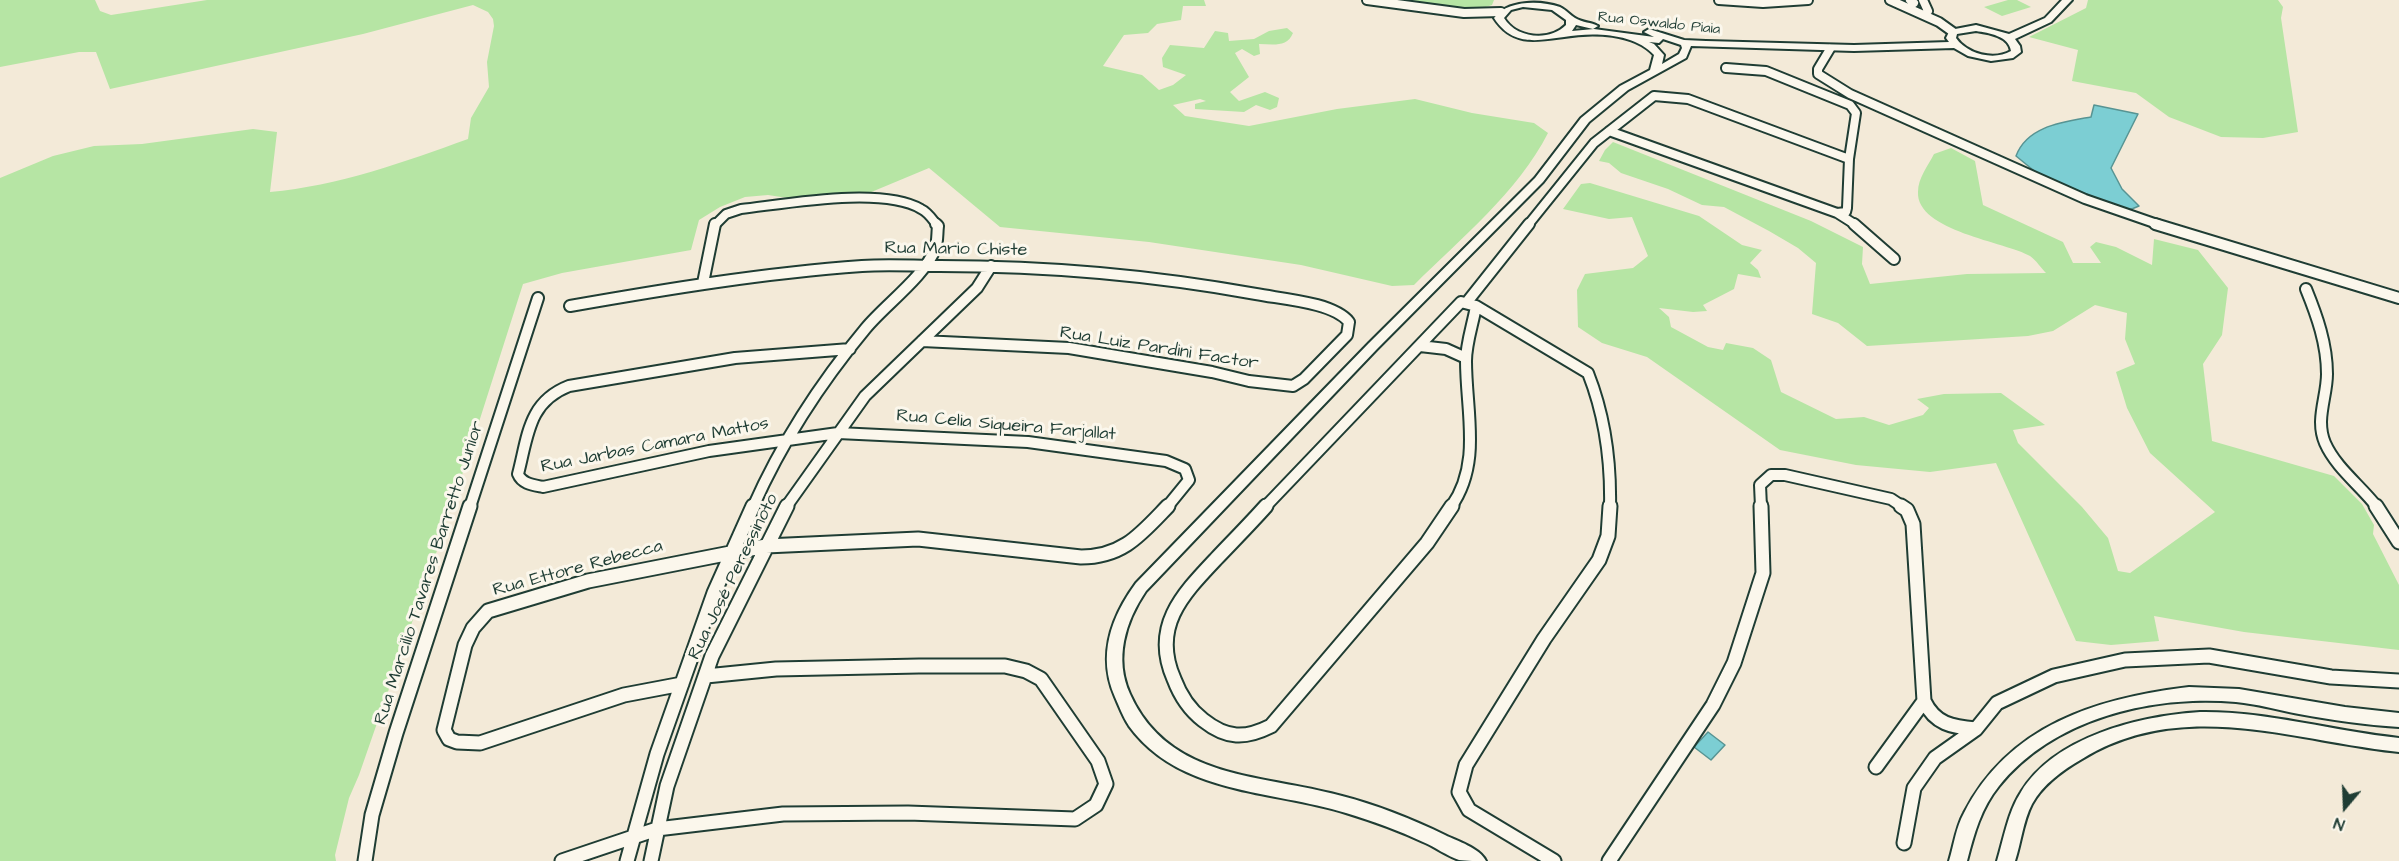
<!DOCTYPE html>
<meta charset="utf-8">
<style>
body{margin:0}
#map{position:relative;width:2399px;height:861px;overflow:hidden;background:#f3ead8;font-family:"Architects Daughter",sans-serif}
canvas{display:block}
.north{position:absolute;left:2315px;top:777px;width:60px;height:60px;-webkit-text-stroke:4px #fbf7ec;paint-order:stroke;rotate:199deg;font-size:16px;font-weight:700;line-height:24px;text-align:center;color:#1f3d34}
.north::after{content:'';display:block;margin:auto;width:21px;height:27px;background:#1f3d34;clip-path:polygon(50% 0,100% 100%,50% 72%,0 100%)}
</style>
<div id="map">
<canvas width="2399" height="861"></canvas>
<div class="north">N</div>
</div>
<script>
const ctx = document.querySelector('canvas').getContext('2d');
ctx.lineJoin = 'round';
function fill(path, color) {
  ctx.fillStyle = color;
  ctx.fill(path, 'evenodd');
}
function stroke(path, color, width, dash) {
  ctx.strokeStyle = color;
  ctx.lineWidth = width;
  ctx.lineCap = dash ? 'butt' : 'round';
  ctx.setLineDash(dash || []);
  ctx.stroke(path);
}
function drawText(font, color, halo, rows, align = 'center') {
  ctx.font = font + ' "Architects Daughter",sans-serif';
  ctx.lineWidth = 6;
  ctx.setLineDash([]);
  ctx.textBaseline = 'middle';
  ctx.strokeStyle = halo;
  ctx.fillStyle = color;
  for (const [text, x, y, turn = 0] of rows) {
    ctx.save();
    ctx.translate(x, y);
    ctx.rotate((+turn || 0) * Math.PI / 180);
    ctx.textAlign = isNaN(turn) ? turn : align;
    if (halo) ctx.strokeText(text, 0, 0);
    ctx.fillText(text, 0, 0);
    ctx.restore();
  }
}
const green = new Path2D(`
 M0,0h95l5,11 11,4 96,-15h997l2,6h-23l-2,14 -24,4 -9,9 -24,2 -21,31 39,9 17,15 14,-5 13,-10 -23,-8 -1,-9 8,-13 34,3 11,-17 13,2 1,8 25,-2 15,-8 18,-3 6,5c-6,15 -21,11 -34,11l1,10 -6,2 -12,-7 -7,4 14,24 -19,15 9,9 26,-9 14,6 -2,9 -7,3 -14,-5 -12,7 -49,-3v-5l11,-3 -6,-2 -27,6 12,11 64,10 88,-17 78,-10 57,14 62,10 14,10c-30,59 -88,106 -134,152l-22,1 -91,-21 -152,-23 -149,-15 -71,-59 -60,25 -75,6 -26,-4 -23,2 -25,10 -21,13 -8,30 -129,23 -39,11 -74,232 -90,259 -10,23 -14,57 1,6h-336v-683l53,-22 41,-10 48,-2 111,-15 24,3 -7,60c68,-6 134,-30 198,-53l3,-21 18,-31 -2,-25 7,-36 -1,-7 -5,-7 -15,-7 -110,29 -253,55 -14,-37h-17l-79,15z
 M1397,0h97l-2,5c-25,10 -68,-2 -95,-5z
 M2008,0h9l14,7 -29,9 -18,-9z
 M2088,0h190l5,7 -2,11 17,114 -35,6 -42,-1 -52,-20 -33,-24 -64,-12 6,-31 -49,-13 57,-29z
 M1613,142l198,79 52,26 -1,17 8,20 97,-10 79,-1c-5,-5 -10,-13 -16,-17 -24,-14 -114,-25 -112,-64 0,-14 10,-26 16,-38l17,-6 24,13 8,44 80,37 10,21h28l-11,-16 6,-5 20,5 36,18 2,-26 44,11 30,38 -6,47 -19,29 9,77 122,35 28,28 12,21 -1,9 26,51v65l-155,-18 -90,-16 5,25 -48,4 -35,-4 -80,-178 -66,9 -74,-7 -76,-15 -133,-93 -45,-14 -24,-16 -1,-37 8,-16 48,-6 15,-12 -16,-39 -23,2 -46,-10 18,-25 9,-1 109,33 43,29 20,5 -12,13 8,7 3,8 -23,-4 -4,15 -31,16 4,6 -14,1 -34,-4 10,9 2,10 37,20 15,3 3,-7 27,5 18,12 10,32 55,27 28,-2 25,8 34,-10 6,-7 -12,-9 27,-5 57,-1 44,32 -32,5 5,13 64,64 26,31 10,33 12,2 85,-61 -65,-59 -23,-45 -11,-36 19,-8 -10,-25 2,-26 -32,-8 -42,26 -25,5 -161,10 -29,-23 -26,-9 4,-51 -18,-15 -29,-17 -45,-24 -22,-2 -34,-16 -47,-16 -12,-10 -10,-2 6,-11z`);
const water = new Path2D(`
 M2094,105l44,9 -27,54 11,21 17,17 -12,5 -89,-37 -22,-18c11,-30 47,-34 75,-39z
 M1708,732l17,13 -14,15 -17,-13z`);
const streetFar2 = new Path2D(`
 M1367,0l97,13 37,-1
 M1719,0l44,3 45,-3
 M1890,0l49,22 14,10
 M1910,0l4,3
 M1923,0l5,11
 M1830,49l-12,20v5l32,20 235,105 75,26
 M1609,131l228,82 9,-1 1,-4 2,-49
 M1837,213l19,12
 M715,225l11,-11 15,-5c45,-5 141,-23 180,0 7,3 12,11 16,16
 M1528,225l66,-82 60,-47 34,3 161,60 7,-46 -6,-8 -84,-34 -40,-3`);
const streetFar1 = new Path2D(`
 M1854,224l40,35
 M2155,224l244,74
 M703,283l12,-59
 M2306,289c11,27 21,55 21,85 0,23 -12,46 -2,69 11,25 36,43 52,64
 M1467,302l62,-78
 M570,306c97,-17 194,-33 292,-40 26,-2 52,0 78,0 105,0 211,9 316,28 25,5 77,8 93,28l-2,13 -43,44 -11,7 -44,-5 -37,-9 -143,-24 -147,-7
 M1476,306l112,67c17,43 23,89 22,134
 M1420,346l26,3 20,9
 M850,349l-115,9 -166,28c-41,16 -41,50 -51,88 4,10 15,11 25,13l166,-36 129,-18 190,9 138,19 19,8 4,11 -22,27
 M470,507l68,-209
 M753,507c28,-63 68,-125 113,-179 19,-23 59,-52 69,-79 3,-7 2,-16 3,-23l-2,-2
 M786,507l79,-111 112,-108 14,-22
 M1265,507l196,-205 15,4
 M1451,507c31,-44 15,-95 15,-146 0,-18 7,-37 10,-55
 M1761,507l-1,-22 11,-10h14l106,24 12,8`);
const street = new Path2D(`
 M1266,506c-16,18 -33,35 -50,53 -34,36 -65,68 -42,120 6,16 16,31 29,41 24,19 42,19 68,6l156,-183 25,-37
 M1901,506l6,4 6,14 11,177c11,23 28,26 52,28
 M2376,506l23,36
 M682,684l-58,11 -144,48 -23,-1 -8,-3 -5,-9 21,-85 8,-17 15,-17 100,-30 178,-35 152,-7 163,18c42,0 60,-23 87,-51
 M1876,767l48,-66
 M1904,843l10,-55 21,-30 41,-29 21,-26 57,-27 71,-16 84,-4 122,21 68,4
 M365,861l7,-46 24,-82 74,-227
 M562,861l95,-32 126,-15 125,-1 167,6 21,-14 10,-21 -8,-23 -57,-82 -15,-8 -21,-5h-86l-143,3 -70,7
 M627,861l30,-107 57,-161 39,-87
 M651,861l16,-75 45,-130 75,-150
 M1554,861l-85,-51 -10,-18 7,-27 78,-126 55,-79 9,-24 2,-30
 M1609,861l104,-156 21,-42 29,-90 -2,-67`);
const secondary = new Path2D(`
 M2062,0h10l-21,22 -36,17 5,7 1,6 -8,6 -22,3 -23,-5 -14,-8 -100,3 -163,-5 -5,12 -58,32 -39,32 -46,60 -166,167 -231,242c-21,31 -32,68 -16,103 39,87 133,80 212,102 35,9 70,23 103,39 12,6 35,13 41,26 -8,0 -20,0 -27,-1 -12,-4 -24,-13 -36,-18 -25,-12 -51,-21 -77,-29 -74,-23 -167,-18 -217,-87 -6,-9 -10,-20 -14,-29 -18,-41 -4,-80 21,-114l233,-240 166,-165 46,-60 39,-32 30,-16 4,-15c-20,-22 -61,-23 -90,-18 -28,4 -52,9 -70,-19 13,-18 46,-18 66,-11 6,3 10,8 15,11 8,5 16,4 23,8l-5,3 -17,-4 -4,6 22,-2 60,8 -10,-5 5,-3 35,11 22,1 148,4 95,-3 -3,-4 4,-8 26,-5 33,9 36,-16zM1523,7l29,3 14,10v5c-17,17 -50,13 -62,-7l7,-8zM1976,31c13,2 33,5 35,20 -17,10 -44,3 -55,-13l1,-4zM1663,39l18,6 1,3 -3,6 -17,10 2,-9 -10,-11 -5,-2 10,1z
 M2189,687l50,2 106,18 54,6v14c-34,-2 -67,-7 -100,-13 -21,-4 -42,-10 -63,-12 -84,-7 -182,16 -237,84 -18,22 -25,48 -32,75h-18c5,-16 7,-34 15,-48 45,-88 133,-115 225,-126z
 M2200,712c67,-1 132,19 199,26v14c-107,-11 -216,-55 -317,7 -19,11 -39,25 -50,45 -9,17 -11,39 -17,57h-18c7,-23 11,-49 24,-69 34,-56 119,-76 179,-80z`);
const farStreetnames = [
 ["Rua Oswaldo Piaia",1659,24,6]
];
const streetNames = [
 ["Rua Mario Chiste",956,250,1],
 ["Rua Luiz Pardini Factor",1159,349,9],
 ["Rua Celia Siqueira Farjallat",1006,426,5],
 ["Rua Jarbas Camara Mattos",655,446,-11],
 ["Rua Ettore Rebecca",578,569,-15],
 ["Rua Marcilio Tavares Barretto Junior",430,573,-72],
 ["Rua José Peressinoto",734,577,-64]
];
fill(green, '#b6e5a4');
fill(water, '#7cced3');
stroke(water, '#579493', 1.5);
stroke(streetFar2, '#1f3d34', 12);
stroke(streetFar1, '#1f3d34', 14);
stroke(street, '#1f3d34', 17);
stroke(secondary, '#1f3d34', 4);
stroke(streetFar2, '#fbf7ec', 8);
stroke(streetFar1, '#fbf7ec', 10);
stroke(street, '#fbf7ec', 13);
fill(secondary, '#fbf7ec');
drawText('15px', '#1f3d34', '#fbf7ec', farStreetnames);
drawText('18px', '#1f3d34', '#fbf7ec', streetNames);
</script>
